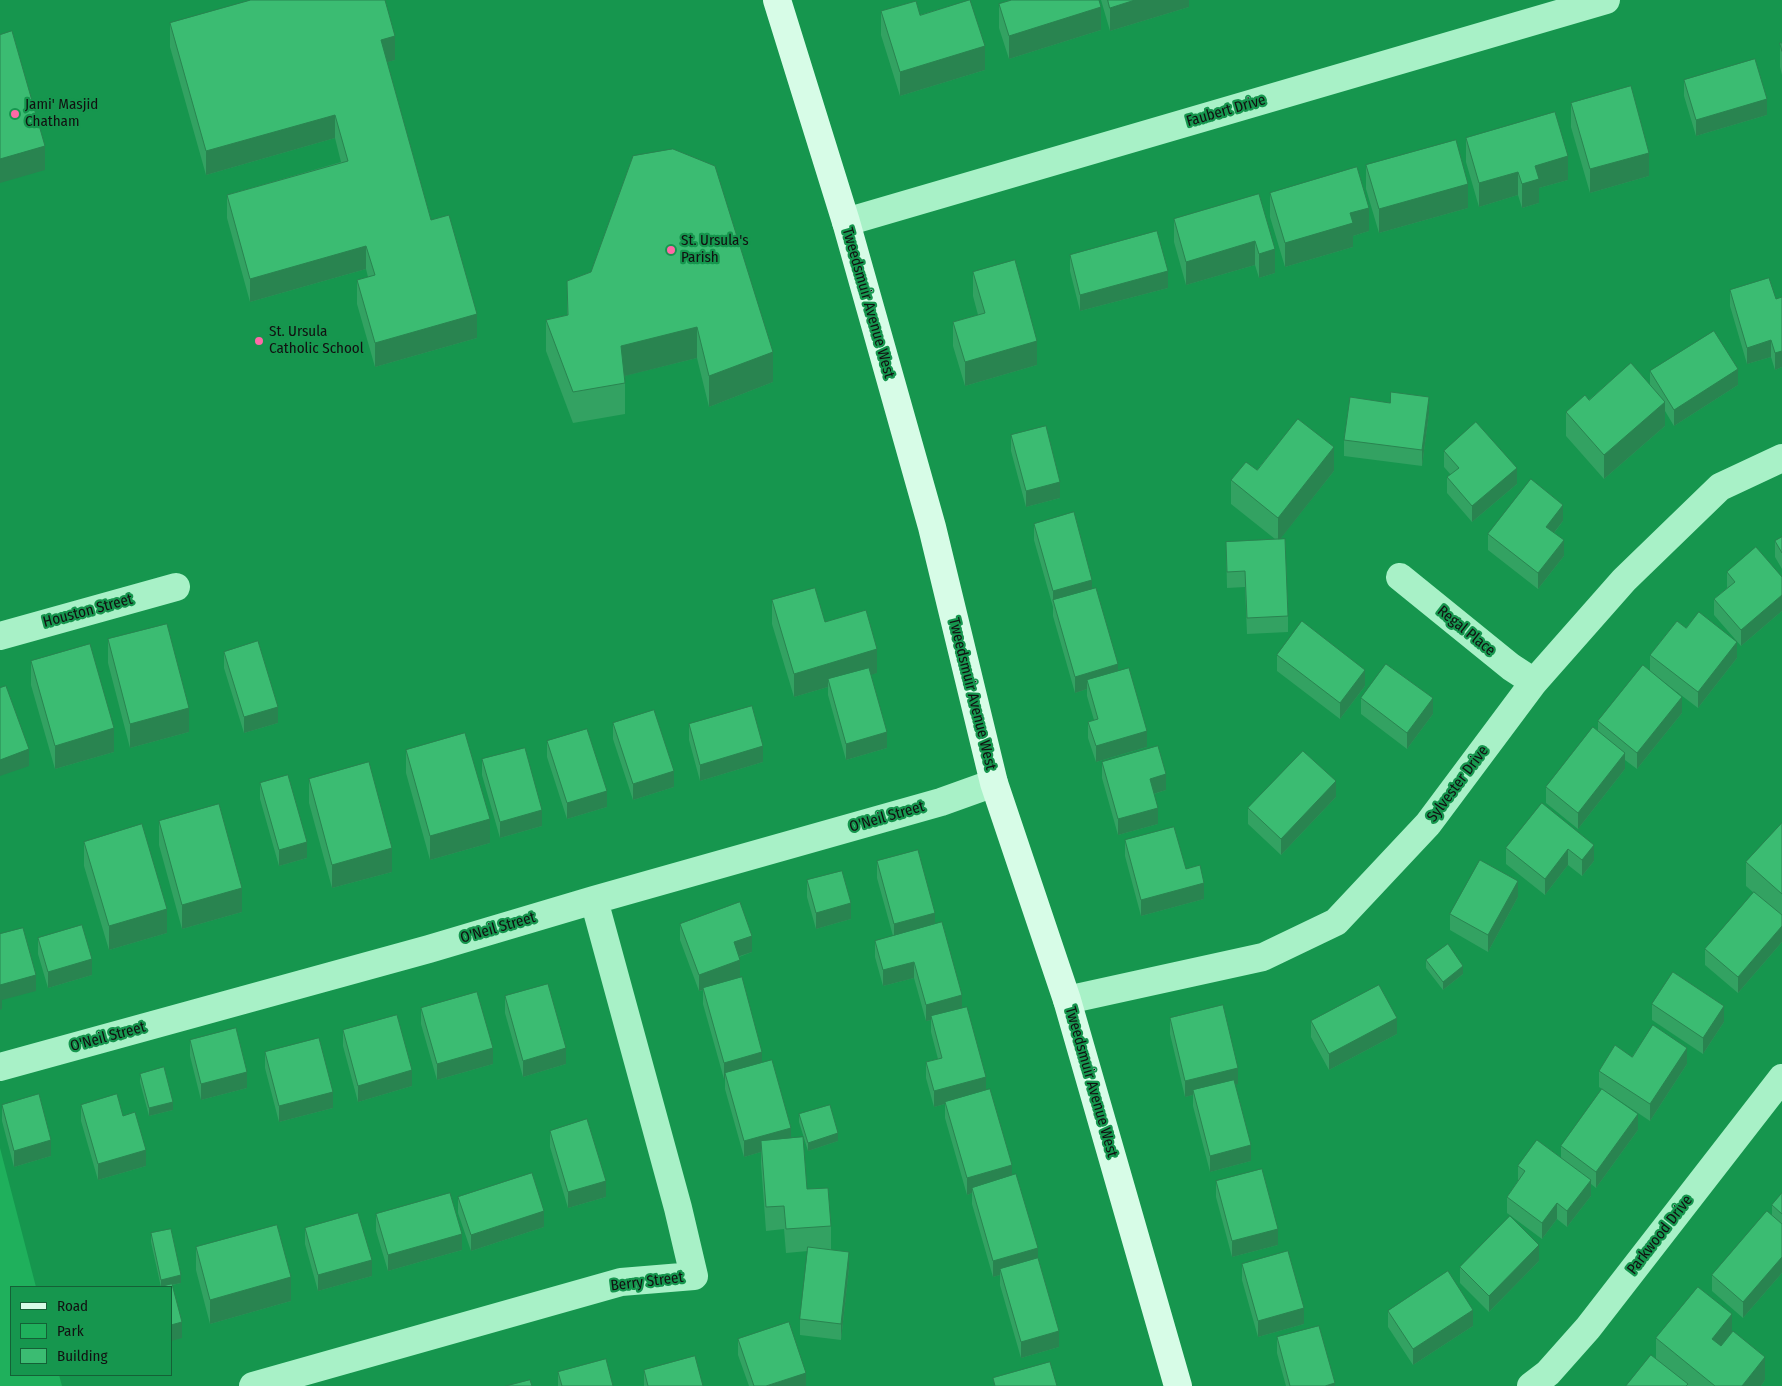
<!DOCTYPE html>
<style>
body{margin:0}
#map{position:relative;width:1782px;height:1386px;overflow:hidden;background:#16964e;font-family:"Fira Sans Condensed",sans-serif}
canvas{display:block}
.legend{position:absolute;left:10px;top:1286px;width:162px;height:90px;box-sizing:border-box;background:#16964e;border:1px solid #146136;margin:0;padding:6px 9px;list-style:none;font-size:15px;color:#111}
.legend li{display:flex;align-items:center;gap:10px;height:25px}
.legend b{width:25px;border:1px solid #146136}
</style>
<div id="map">
<canvas width="1782" height="1386"></canvas>
<ul class="legend">
<li><b style="height:6px;background:#d7fce7"></b>Road</li>
<li><b style="height:14px;background:#1fb05c"></b>Park</li>
<li><b style="height:14px;background:#3bbc72"></b>Building</li>
</ul>
</div>
<script>
const ctx = document.querySelector('canvas').getContext('2d');
ctx.lineJoin = 'round';
function fill(path, color) {
  ctx.fillStyle = color;
  ctx.fill(path, 'evenodd');
}
function stroke(path, color, width, dash) {
  ctx.strokeStyle = color;
  ctx.lineWidth = width;
  ctx.lineCap = dash ? 'butt' : 'round';
  ctx.setLineDash(dash || []);
  ctx.stroke(path);
}
function drawText(font, color, halo, rows, align = 'center') {
  ctx.font = font + ' "Fira Sans Condensed",sans-serif';
  ctx.lineWidth = 4.5;
  ctx.setLineDash([]);
  ctx.textBaseline = 'middle';
  ctx.strokeStyle = halo;
  ctx.fillStyle = color;
  for (const [text, x, y, turn = 0] of rows) {
    ctx.save();
    ctx.translate(x, y);
    ctx.rotate((+turn || 0) * Math.PI / 180);
    ctx.textAlign = isNaN(turn) ? turn : align;
    if (halo) ctx.strokeText(text, 0, 0);
    ctx.fillText(text, 0, 0);
    ctx.restore();
  }
}
const green = new Path2D(`
 M0,1148l36,139h-25v88h48l3,11h-62z`);
const street = new Path2D(`
 M846,222l760,-222
 M1400,577l111,90 23,15
 M0,636l176,-49
 M1067,1000l196,-43 73,-35 92,-98 106,-142 90,-102 96,-93 62,-29
 M0,1067l429,-118 165,-49 347,-98 53,-19
 M253,1386l368,-104 73,-6 -16,-68 -84,-308
 M1531,1386l17,-13 40,-45 194,-250`);
const secondary = new Path2D(`
 M777,0l69,222 86,305 62,256 73,217 111,386`);
const wall = new Path2D(`
 M1010,0h89l2,30 -92,29 -10,-31v-24z
 M1101,0h88v7l-79,24z
 M881,11l39,4 65,55 -85,26 -19,-61z
 M170,23l225,37 -8,2 44,158 46,118 -102,29 -18,-63v-24l11,-3 -2,-8 -116,33 -23,-84v-23l114,-33 -6,-24 -129,37 -36,-128z
 M1780,43h2v32l-2,-8z
 M1684,80l83,35 -71,21 -12,-40z
 M1571,103l78,73 -59,17 -19,-66z
 M1466,138l102,42 -29,8v15l-17,5 -4,-13 -39,12 -13,-45z
 M633,156l140,226 -64,25 -12,-49 -73,18 1,7v31l-52,9 -27,-72v-31l21,-5v-34l24,-9z
 M1366,165l102,43 -89,25 -13,-44z
 M1270,193l99,38 -16,5v11l-68,20 -15,-50z
 M1259,194l16,79 -16,5 -4,-13 -69,20 -12,-43v-23z
 M1070,255l98,33 -88,23 -10,-40z
 M973,272l64,93 -72,21 -12,-40v-24l25,-7 -5,-19z
 M1730,290l46,9 6,-2v70l-7,3 -4,-13 -24,7 -17,-58z
 M1650,371l88,14 -64,41 -9,-15v15l-61,53 -38,-43v-24l23,-12 61,-14z
 M1390,403l39,10 -7,53 -78,-10v-16z
 M1011,435l49,63 -34,9 -15,-56z
 M1444,451l73,33 -45,38 -25,-29v-16l4,-2 -7,-8z
 M1257,470l77,1 -54,68 8,77v16l-41,2 -2,-47 -18,1 -1,-46 49,-3 -44,-35v-24z
 M1563,521l-9,12 10,23 -26,33 -50,-39v-16z
 M1034,524l58,65 26,82 29,76 -51,15 -8,-24v-16l6,-2 -7,-24v-7l-12,4 -22,-77v-9l-19,-67z
 M1782,537v32l-7,-12v-16z
 M1727,572l55,5v34l-41,35 -27,-31v-16l13,-11z
 M772,600l53,22 52,51 -6,1 16,74 -41,12 -18,-65v-8l-34,10 -22,-73z
 M1686,628l51,30 -39,50 -42,-32 26,37 -45,56 -12,-9v9l-47,60 -32,-26v-16l52,-56v-10l52,-50v-16z
 M108,639l81,93 -59,16 -22,-85z
 M224,652l54,71 -34,10 -20,-65z
 M1277,655l88,31 -25,33 -63,-48z
 M31,661l83,91 -59,17 -24,-84z
 M1361,698l72,16 -26,35 -46,-35z
 M613,723l61,64 -41,13 -20,-61z
 M689,724l74,38 -63,19 -11,-41z
 M547,741l60,66 -40,12 -20,-62z
 M406,750l84,93 -60,17 -24,-87z
 M482,759l60,67 -42,12 -18,-63z
 M1102,762l64,28 -12,4 4,30 -40,11 -16,-57z
 M309,779l83,93 -60,16 -23,-85z
 M260,783l47,75 -28,8 -19,-67z
 M1336,797l-55,58 -33,-31v-16z
 M1542,803l52,58 -12,15 -14,-11 -23,30 -39,-31v-16z
 M159,821l83,91 -60,17 -23,-84z
 M1782,823v119l-44,51 -33,-28v-16l49,-56 -8,-7v-24z
 M1125,840l61,29 18,30 -63,17 -16,-60z
 M84,842l83,91 -58,17 -25,-84z
 M877,861l58,63 27,84 24,82 52,168 21,89 -38,11 -21,-73v-10l-7,2 -21,-73v-11l-5,2 -22,-77v-14l-11,3 -8,-29v-16l12,-3 -7,-27v-12l-5,1 -12,-43 -31,8 -8,-29v-16l18,-5 -16,-58z
 M807,880l44,39 -35,10 -9,-32z
 M1518,897l-30,55 -38,-22v-16z
 M680,924l72,28 -13,5 1,20 -19,6 41,80 29,75 16,51 24,37v24l18,18 -8,72 -41,-5v-16l8,-68 -22,2 -2,-24 -18,2 -5,-67v-12l-17,5 -19,-68v-10h-1l-21,-75v-14l-4,1 -19,-51z
 M38,938l54,37 -44,13 -10,-34z
 M1426,960l37,14 -20,16 -17,-22z
 M505,996l61,68 -43,13 -18,-64z
 M1652,1004l72,18 -21,32 -51,-34z
 M421,1008l72,56 -56,16 -16,-56z
 M1170,1018l68,66h-3l16,77 -41,11 -17,-66v-11l-8,2 -15,-63z
 M1311,1021l86,13 -68,36 -18,-33z
 M343,1030l69,56 -54,16 -15,-56z
 M190,1040l57,48 -46,12 -11,-44z
 M265,1052l68,56 -54,14 -14,-54z
 M1632,1057l55,7 -37,57 -42,-28 30,37 -42,58 -5,-4v12l-24,31 -10,-8 -15,20 -35,-26v-16l11,-16v-15l43,-9v-11l41,-57 -3,-2v-16z
 M140,1074l33,36 -24,6 -9,-34z
 M2,1105l49,51 -37,11 -12,-46z
 M81,1105l42,11 23,50 -48,14 -17,-59z
 M799,1114l39,27 -30,10 -9,-29z
 M550,1131l56,66 -38,11 -18,-61z
 M1216,1181l62,64 -46,12 -16,-60z
 M1782,1193v80l-39,45 -31,-27v-16l60,-60v-10z
 M458,1197l86,30 -73,24 -13,-38z
 M376,1214l86,36 -74,21 -12,-40z
 M305,1228l67,48 -54,15 -13,-47z
 M151,1233l30,50 -9,2 10,53 -21,-51 -10,-45z
 M196,1247l95,54 -81,23 -14,-54z
 M1539,1261l-50,51 -29,-29v-16z
 M1242,1264l62,60 -46,13 -16,-57z
 M1388,1311l85,15 -60,39 -25,-38z
 M1732,1333l33,47 -4,6h-135l30,-27v-21z
 M1277,1337l58,49h-49l-9,-33z
 M738,1339l68,47h-57l-11,-31z
 M644,1370l59,16h-59z
 M558,1372l55,14h-55z`);
const shadedWall = new Path2D(`
 M1135,0h54v7l-79,24v-23z
 M1101,7v23l-92,29v-23z
 M395,36v24l-14,4v-24z
 M985,46v24l-85,26v-24z
 M1767,99v16l-71,21v-16z
 M335,115v23l-129,37v-24z
 M45,146v24l-45,13v-24z
 M1649,153v23l-59,17v-24z
 M1568,156v24l-29,8v15l-17,5v-24l13,-18z
 M1518,172v23l-39,12v-24z
 M1468,184v24l-89,25v-24z
 M1369,208v23l-16,5v11l-68,20v-24l65,-30z
 M1255,241v24l-69,20v-23z
 M366,246v23l-116,33v-23z
 M1275,249v24l-16,5v-24z
 M1168,271v17l-88,23v-16z
 M477,314v24l-102,29v-24z
 M697,327v31l-76,19v-31z
 M1771,340v17l-24,7v-16z
 M1037,341v24l-72,21v-24z
 M1782,351v16l-7,3v-17z
 M773,352v30l-64,25v-31z
 M1738,369v16l-64,41v-16z
 M1429,397v16l-7,53v-16z
 M1665,402v24l-61,53v-24z
 M1334,447v24l-56,71v-24z
 M1517,468v16l-45,38v-16z
 M1060,482v16l-34,9v-16z
 M1563,505v16l-17,22v-16z
 M1564,540v16l-26,33v-16z
 M1092,580v16l-39,4v7v-16z
 M1782,595v16l-41,35v-16z
 M1737,642v16l-39,50v-16z
 M877,649v24l-47,14 -2,-8v8l-34,10v-23z
 M1118,664v16h-31v9l-12,4v-16z
 M1365,670v16l-25,33v-16z
 M1682,697v16l-45,56v-16z
 M1433,698v16l-26,35v-16z
 M278,707v16l-34,10v-16z
 M189,708v24l-59,16v-24z
 M114,728v24l-59,17v-23z
 M1147,731v16l-51,15v-16z
 M887,732v16l-41,12v-16z
 M763,746v16l-63,19v-16z
 M29,749v17l-29,10v-16z
 M1625,753v16l-47,60v-16z
 M674,771v16l-41,13v-16z
 M1166,774v16l-16,5v-16z
 M1336,781v16l-55,58v-16z
 M607,791v16l-40,12v-16z
 M1158,808v16l-40,11v-16z
 M542,810v16l-42,12v-16z
 M490,819v24l-60,17v-24z
 M307,842v16l-28,8v-16z
 M1594,845v16l-12,15v-16z
 M392,848v24l-60,16v-23z
 M1568,849v16l-23,30v-16z
 M1518,881v16l-30,55v-17z
 M1204,883v16l-63,17v-16z
 M242,888v24l-60,17v-24z
 M851,903v16l-35,10v-16z
 M167,909v24l-58,17v-24z
 M935,913v16l-41,11v-16z
 M1782,926v16l-44,51v-16z
 M752,936v16l-18,6v-16z
 M92,959v16l-44,13v-16z
 M740,960v17l-41,14v-16z
 M914,962v16l-31,8v-16z
 M1463,966v8l-20,16v-8z
 M36,975v16l-34,9v9l-2,1v-25z
 M962,995v16l-31,5v4l-5,1v-16z
 M1724,1006v16l-21,32v-16z
 M1397,1018v16l-68,36v-16z
 M493,1048v16l-56,16v-16z
 M566,1048v16l-43,13v-16z
 M1687,1048v16l-37,57v-17z
 M762,1052v16l-37,5v6h-1v-16z
 M1238,1068v16l-44,10 -1,-4v5l-8,2v-16z
 M412,1070v16l-54,16v-16z
 M247,1072v16l-46,12v-16z
 M986,1077v16l-41,9v2l-11,3v-16z
 M333,1092v16l-54,14v-16z
 M173,1102v8l-24,6v-8z
 M1638,1114v16l-42,58v-16z
 M791,1128v16l-30,-3v11l-17,5v-16z
 M838,1133v8l-30,10v-8z
 M51,1140v16l-37,11v-16z
 M1251,1145v16l-41,11v-16z
 M146,1150v16l-48,14v-16z
 M1012,1165v16l-40,7v5l-5,2v-17z
 M1591,1180v16l-24,31v-16z
 M606,1181v16l-38,11v-16z
 M1557,1203v16l-15,20v-16z
 M544,1211v16l-73,24v-16z
 M1278,1229v16l-46,12v-16z
 M462,1234v16l-74,21v-16z
 M1539,1245v16l-50,51v-16z
 M1038,1248v16l-38,5v6l-7,2v-16z
 M849,1252v16l-8,72v-16z
 M1782,1257v16l-39,45v-16z
 M372,1260v16l-54,15v-16z
 M181,1275v8l-20,4v-7z
 M291,1277v24l-81,23v-24z
 M1304,1308v16l-46,13v-16z
 M1473,1310v16l-60,39v-16z
 M1732,1314v23l-20,26v-24z
 M182,1322v16l-11,3v-16z
 M1059,1331v16l-38,11v-16z
 M1765,1357v23l-4,6h-19z
 M806,1373v13h-40z
 M1335,1383v3h-10z`);
const building = new Path2D(`
 M251,0h134l10,36 -14,4 50,180 18,-5 28,99 -102,29 -18,-63 18,-5 -9,-29 -116,33 -23,-84 121,-34 -13,-46 -129,36 -36,-128z
 M970,0l15,46 -85,26 -19,-61 35,-10 4,14z
 M1012,0h87l2,7 -92,29 -10,-32z
 M1108,0h27l-25,8z
 M12,31l33,115 -45,13v-124z
 M1780,43h2v8z
 M1755,59l12,40 -71,21 -12,-40z
 M1631,86l18,67 -59,16 -19,-66z
 M1555,112l13,44 -33,10 4,13 -17,5 -4,-12 -39,11 -13,-45z
 M1456,140l12,44 -89,25 -13,-44z
 M673,149l42,17 58,186 -64,24 -12,-49 -76,19 4,37 -52,9 -27,-72 22,-5 -1,-34 24,-9 42,-116z
 M1357,167l12,41 -19,5 3,10 -68,20 -15,-50z
 M1259,194l16,55 -16,5 -4,-13 -69,21 -12,-43z
 M1157,231l11,40 -88,24 -10,-40z
 M1015,260l22,81 -72,21 -12,-40 32,-9 -12,-41z
 M1769,278l7,21 6,-2v54l-7,2 -4,-13 -24,8 -17,-58z
 M1714,331l24,38 -64,41 -24,-39z
 M1631,363l34,39 -61,53 -38,-43 19,-17 4,5z
 M1391,392l38,5 -7,53 -78,-10 6,-43 40,6z
 M1298,419l36,28 -56,71 -47,-38 15,-18 11,8z
 M1476,422l41,46 -45,38 -25,-29 12,-9 -15,-17z
 M1046,426l14,56 -34,9 -15,-56z
 M1531,479l32,26 -17,22 18,13 -26,33 -50,-39z
 M1074,512l18,68 -39,11 -19,-67z
 M1782,537v16l-7,-12z
 M1285,539l3,77 -41,2 -2,-47 -18,1 -1,-30z
 M1756,547l26,30v18l-41,35 -27,-31 21,-17 -8,-10z
 M815,588l10,34 41,-12 11,39 -83,25 -22,-74z
 M1096,588l22,76 -43,13 -22,-77z
 M1699,612l38,30 -39,50 -48,-37 27,-34 9,7z
 M1302,621l63,49 -25,33 -63,-48z
 M167,624l22,84 -59,16 -22,-85z
 M258,641l20,66 -34,10 -20,-65z
 M90,644l24,84 -59,18 -24,-85z
 M1386,664l47,34 -26,35 -46,-35z
 M1643,665l39,32 -45,56 -39,-32z
 M869,668l18,64 -41,12 -18,-65z
 M1129,668l18,63 -51,15 -8,-24 10,-3 -11,-39z
 M6,686l23,63 -29,11v-72z
 M752,706l11,40 -63,19 -11,-41z
 M654,710l20,61 -41,13 -20,-61z
 M1593,727l32,26 -47,60 -32,-26z
 M587,729l20,62 -40,12 -20,-62z
 M465,733l25,86 -60,17 -24,-86z
 M1158,746l8,28 -16,5 8,29 -40,11 -16,-57z
 M525,748l17,62 -42,12 -18,-63z
 M1303,751l33,30 -55,58 -33,-31z
 M369,762l23,86 -60,17 -23,-86z
 M288,775l19,67 -28,8 -19,-67z
 M1542,803l52,42 -12,15 -14,-11 -23,30 -39,-31z
 M219,804l23,84 -60,17 -23,-84z
 M1782,823v71l-36,-32z
 M142,824l25,85 -58,17 -25,-84z
 M1174,827l12,42 14,-4 4,18 -63,17 -16,-60z
 M918,850l17,63 -41,11 -17,-63z
 M1480,860l38,21 -30,54 -38,-21z
 M842,871l9,32 -35,10 -9,-33z
 M1754,892l28,23v11l-44,51 -33,-28z
 M740,902l12,34 -18,6 6,18 -41,15 -19,-51z
 M942,922l20,73 -36,10 -12,-43 -31,8 -8,-29z
 M82,925l10,34 -44,13 -10,-34z
 M23,928l13,47 -36,10v-51z
 M1448,944l15,22 -20,16 -17,-22z
 M1673,972l51,34 -21,32 -51,-34z
 M742,977l20,75 -38,11 -21,-75z
 M548,984l18,64 -43,13 -18,-65z
 M1379,985l18,33 -68,36 -18,-33z
 M477,992l16,56 -56,16 -16,-56z
 M1223,1005l15,63 -53,13 -15,-63z
 M967,1007l19,70 -52,14 -8,-29 16,-4 -11,-42z
 M397,1015l15,55 -54,16 -15,-56z
 M1653,1025l34,23 -37,56 -51,-33 16,-26 17,12z
 M236,1028l11,44 -46,12 -11,-44z
 M319,1038l14,54 -54,14 -14,-54z
 M772,1060l19,68 -47,13 -19,-68z
 M164,1067l9,35 -24,6 -9,-34z
 M1234,1080l17,65 -41,11 -17,-66z
 M990,1089l22,76 -45,13 -22,-76z
 M1602,1089l36,25 -42,58 -35,-26z
 M39,1094l12,46 -37,11 -12,-46z
 M117,1094l6,22 12,-4 11,38 -48,14 -17,-59z
 M830,1105l8,28 -30,10 -9,-29z
 M587,1119l19,62 -38,11 -18,-61z
 M803,1137l4,52 21,-1 3,38 -45,3 -2,-23 -18,1 -5,-66z
 M1537,1140l54,40 -24,31 -10,-8 -15,20 -35,-26 18,-26 -7,-5z
 M1262,1169l16,60 -46,12 -16,-60z
 M532,1173l12,38 -73,24 -13,-38z
 M1016,1174l22,74 -45,13 -21,-73z
 M450,1193l12,41 -74,21 -12,-41z
 M1782,1193v21l-10,-9z
 M1767,1211l15,13v33l-39,45 -31,-27z
 M358,1213l14,47 -54,15 -13,-47z
 M1510,1216l29,29 -50,51 -29,-29z
 M277,1225l14,52 -81,23 -14,-53z
 M171,1229l10,46 -20,5 -10,-47z
 M808,1247l41,5 -8,72 -41,-5z
 M1288,1251l16,57 -46,13 -16,-57z
 M1038,1258l21,73 -38,11 -21,-73z
 M1448,1271l25,39 -60,39 -25,-38z
 M172,1284l10,38 -11,3v-38h-12z
 M1698,1287l34,27 -20,25 9,7 12,-15 32,26 -23,29h-27l-59,-48z
 M789,1322l17,51 -40,13h-12l-16,-47z
 M1319,1326l16,57 -10,3h-35l-13,-49z
 M1651,1355l37,29 -2,2h-60z
 M695,1356l8,30h-55l-4,-16z
 M606,1359l7,27h-51l-4,-14z
 M1050,1362l7,24h-62l-2,-8z
 M530,1380l2,6h-26z`);
const markers = [
 [15,114,5,"#ff69a7"],
 [671,250,5,"#ff69a7"],
 [259,341,5,"#ff69a7"]
];
const poiNames = [
 ["Jami' Masjid",25,105],
 ["Chatham",25,122],
 ["St. Ursula's",681,241],
 ["Parish",681,258],
 ["St. Ursula",269,332],
 ["Catholic School",269,349]
];
const streetNames = [
 ["Faubert Drive",1226,111,-16],
 ["Tweedsmuir Avenue West",868,303,74],
 ["Houston Street",88,611,-15],
 ["Regal Place",1466,631,39],
 ["Tweedsmuir Avenue West",972,694,76],
 ["Sylvester Drive",1458,784,-53],
 ["O'Neil Street",887,817,-16],
 ["O'Neil Street",498,928,-16],
 ["O'Neil Street",108,1037,-15],
 ["Tweedsmuir Avenue West",1091,1082,74],
 ["Parkwood Drive",1660,1235,-52],
 ["Berry Street",647,1282,-7]
];
fill(green, '#1fb05c');
stroke(street, '#a8f1c7', 28);
stroke(secondary, '#d7fce7', 28);
fill(wall, '#33a262');
fill(shadedWall, '#298450');
fill(building, '#3bbc72');
stroke(building, '#298450', 1);
for (const [x, y, r, color] of markers) {
  const dot = new Path2D();
  dot.arc(x, y, r, 0, 2 * Math.PI);
  ctx.fillStyle = color;
  ctx.fill(dot);
  stroke(dot, '#16964e', 2);
}
drawText('15px', '#111', '#16964e', poiNames, 'left');
drawText('15px', '#111', '#16964e', streetNames);
</script>
